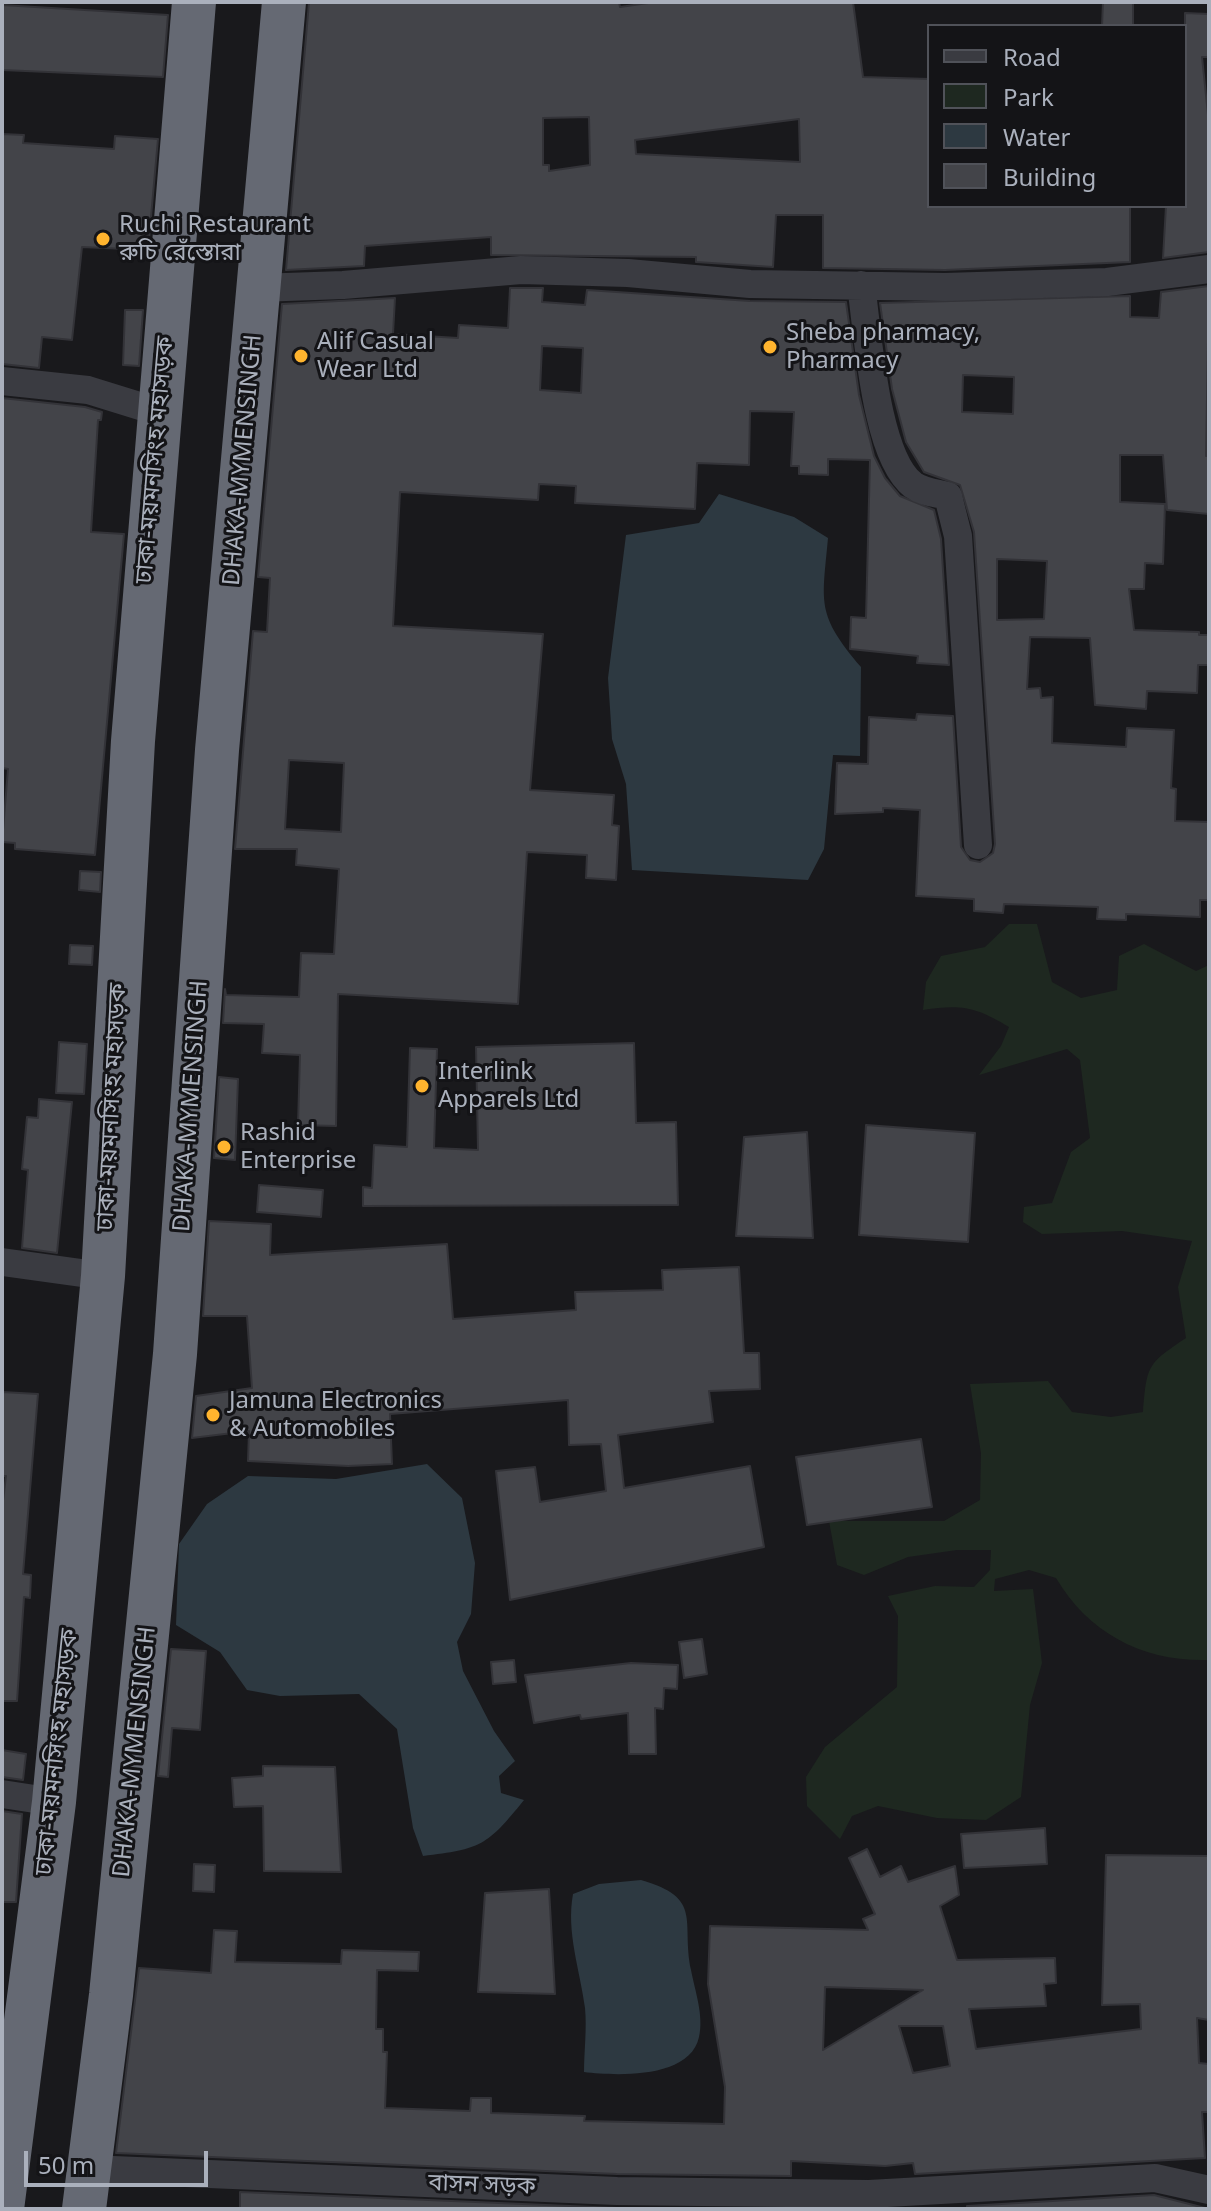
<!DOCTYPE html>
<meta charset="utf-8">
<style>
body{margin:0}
#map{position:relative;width:1211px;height:2211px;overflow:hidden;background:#19191c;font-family:"Noto Sans",sans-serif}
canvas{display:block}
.frame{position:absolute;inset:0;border:4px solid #aab0bc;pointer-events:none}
.legend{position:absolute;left:927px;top:24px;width:260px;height:184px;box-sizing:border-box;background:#141417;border:2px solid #505259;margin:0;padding:10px 14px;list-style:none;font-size:24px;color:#aab0bc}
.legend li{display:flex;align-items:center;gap:16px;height:40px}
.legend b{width:40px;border:2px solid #505259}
.scale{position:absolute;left:24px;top:2151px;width:184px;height:36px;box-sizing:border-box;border:4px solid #aab0bc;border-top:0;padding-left:10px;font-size:24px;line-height:28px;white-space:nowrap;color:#aab0bc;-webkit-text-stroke:6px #141417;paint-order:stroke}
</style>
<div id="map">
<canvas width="1211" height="2211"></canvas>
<div class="frame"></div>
<ul class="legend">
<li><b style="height:10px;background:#3a3b41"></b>Road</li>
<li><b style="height:22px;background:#1e2820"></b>Park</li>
<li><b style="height:22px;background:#2d3941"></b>Water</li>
<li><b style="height:22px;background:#434449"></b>Building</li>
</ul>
<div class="scale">50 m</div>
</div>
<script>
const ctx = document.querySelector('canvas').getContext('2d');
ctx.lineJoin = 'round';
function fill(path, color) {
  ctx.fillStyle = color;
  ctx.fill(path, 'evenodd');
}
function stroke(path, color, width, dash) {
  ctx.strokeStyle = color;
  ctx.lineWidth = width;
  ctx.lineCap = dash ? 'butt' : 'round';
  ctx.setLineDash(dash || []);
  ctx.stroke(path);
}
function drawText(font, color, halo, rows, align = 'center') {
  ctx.font = font + ' "Noto Sans","Noto Sans Bengali",sans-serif';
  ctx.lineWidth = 6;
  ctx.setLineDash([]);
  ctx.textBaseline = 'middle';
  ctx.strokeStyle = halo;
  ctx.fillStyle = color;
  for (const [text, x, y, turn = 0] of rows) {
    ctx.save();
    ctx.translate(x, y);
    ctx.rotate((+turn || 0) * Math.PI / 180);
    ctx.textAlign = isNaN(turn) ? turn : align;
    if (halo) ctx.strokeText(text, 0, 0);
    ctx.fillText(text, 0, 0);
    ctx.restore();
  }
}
const green = new Path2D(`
 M1009,924h28l15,58 29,16 36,-8 2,-34 25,-12 52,27 13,-6v695c-65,2 -120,-26 -153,-82l-27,-8 -34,9 -1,12 39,-2 9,74 -12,42 -9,92 -35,23 -49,-2 -59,-12 -26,10 -12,23 -33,-33 -1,-29 19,-30 72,-60 1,-71 -10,-20 47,-10 39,1 16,-17 1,-20h-34l-49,7 -44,18 -27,-10 -8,-44h115l36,-21 1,-47 -11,-69 78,-3 24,31 39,5 32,-5c4,-47 4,-48 43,-74l-8,-51 14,-46 -70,-10 -80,3 -19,-12 1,-15 28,-4 19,-51 19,-14 -10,-78 -13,-11 -88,26 22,-29 8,-19c-33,-20 -48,-23 -86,-17l3,-28 15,-26 44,-9z`);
const water = new Path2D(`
 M719,494l75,23 34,21c-6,66 -12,76 33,129l-1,89 -27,-1 -9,94 -16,31 -176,-10 -6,-86 -14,-45 -4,-61 18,-143 73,-12z
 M427,1464l35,34 13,65 -4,51 -14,28 6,29 31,60 21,30 -16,15 2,17 23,7c-37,46 -43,49 -101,56l-10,-28 -16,-99 -38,-35 -79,2 -33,-6 -27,-38 -44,-27 3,-81 28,-40 41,-28 88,3z
 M641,1880c63,18 40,41 50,90 4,21 13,46 8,67 -9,42 -83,39 -115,35 0,-21 3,-43 1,-64 -5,-38 -19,-76 -12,-114l26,-10z`);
const building = new Path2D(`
 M309,2h310l1,5 35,-5h198l10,75 66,2v127h201v56l-185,8 -122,-2v-53h-47l-3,52 -77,-5v-5l-205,-2v-18l-126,9 -1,20 -78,4zM589,117l1,48 -41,6v-6h-6v-47zM799,119l1,43 -164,-8 -1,-14z
 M1103,2h30v24h-31z
 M2,5l166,10 -5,62 -161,-7z
 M1185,13l24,1v43h-7l7,67v128l-46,6 3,-52h19z
 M2,134l22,1 -1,8 91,6 1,-13 43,3 -10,111 -66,-3 -10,93 -30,-3 -3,31 -37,-4z
 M1209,286l-3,170h3v58l-42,-4 -4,-55h-43v47l45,2 -2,60 -18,-1 -1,26h-15l5,41 65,2v3h10v30h-11l-1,28 -50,-2 -1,18 -51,-4 -5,-67 -60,-1 -3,52 13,-1 1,10 12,-1 -1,46 74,4 1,-19 47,2 -3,58 5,1 -1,32 34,1v78h-9v17l-74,-3v6l-29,-1 1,-12 -94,-3 -1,9 -29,-2v-12l-58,-3 4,-86 -37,-2v4l-48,2 2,-51 31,1 1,-47 47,3 1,-6 36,2 8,131 9,13 10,2 13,-9 2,-9 -21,-312 -14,-47 -36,-13 -18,-30 -14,-53 -12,-86 250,-7v21l29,1 2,-26zM963,375l51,2 -1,37 -51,-2zM997,559l50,2 -3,58 -47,1z
 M510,288h33l-1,14 43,3 2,-15 163,11 96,1 13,93 15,61 11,22 15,18 34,14 7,29 8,126 -32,-2 1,-7 -68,-7 1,-32 15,1 4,-158 -42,-1v16l-29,-1v-8h-8l3,-54 -44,-1 -1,54 -52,-2 -2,46 -120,-6 1,-17 -37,-2 -1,16 -138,-8 -7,134 150,8 -13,156 84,5 -2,30 7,1 -3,54 -30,-2 1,-23 -60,-3 -9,152 -180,-10 -2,132 -38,-1 2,-70 -38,-2 2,-29 -41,-1 2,-34 1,6 73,2 2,-44 33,1 5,-85 -43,-4 1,-16h-62l18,-218 14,1 3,-54 -12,-1 24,-273 113,-6 -2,36 65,4 1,-13 49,3zM542,346l41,2 -2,45 -41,-3zM289,760l55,3 -3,69 -56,-3z
 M125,310h18l-4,56 -16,-1z
 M2,398l83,9 17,5 -1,8h-3l-7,112 33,2 -29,321 -80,-6v-6l-13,-1 6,-73 -6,-1z
 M80,871l21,1 -1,20 -21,-2z
 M70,945l23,1 -1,19 -23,-1z
 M59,1042l28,2 -3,50 -28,-1z
 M634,1043l2,80 40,-1 2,83 -315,1v-19l9,1 2,-43 33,2 3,-99 27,1 -3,99 44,2 -2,-103z
 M219,1077l19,2 -3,81 -21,-2z
 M39,1099l33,3 -15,151 -35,-5 6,-78 -6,-1 5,-52 11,1z
 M866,1125l109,8 -7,109 -109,-7z
 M807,1132l6,106 -77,-2 8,-99z
 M259,1185l64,5 -2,27 -64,-5z
 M209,1221l62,3 -1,31 177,-11 6,75 123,-9 -1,-18 88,-2 -1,-20 77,-3 5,86h15l1,36 -51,2 4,31 -95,13 6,53 126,-22 14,81 -254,53 -14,-129 39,-4 5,35 66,-11 -5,-47 -32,1 -1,-45 -178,14 2,50 -44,2 -100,-5 1,-30 -57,7 4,-42 56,-8 -5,-72h-44z
 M2,1392l36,2 -15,180 8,1 -1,23 -6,-1 -7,104h-15v-192l4,-33h-4z
 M921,1439l11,68 -125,18 -11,-68z
 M702,1639l5,35 -23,4 -5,-36z
 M171,1649l35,2 -6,79 -28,-2 -4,49 -10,-1z
 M514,1660l2,22 -23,2 -2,-22z
 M631,1663l47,2 -1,24 -13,-1 -1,21 -8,-1 1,46h-27l-1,-41 -47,6 -1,-4 -46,8 -9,-48z
 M2,1750l24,4 -3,26 -21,-3z
 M263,1766l72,1 6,105 -77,-1 -1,-65 -29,1 -2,-29 31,-2z
 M2,1811l20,3 -6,88h-14z
 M1045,1828l2,36 -83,4 -3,-34z
 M867,1849l13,28 21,-11 7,16 47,-16 4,29 -19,11 17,54 98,-2 1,25 -12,1 2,22 -77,3 7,40 165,-20 -1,-25 -38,1 4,-150 103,1v164l-12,-2 2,45 10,1v48h-7l3,46 -290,16 -2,-11 -28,3 -94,-5v15l-174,-2 -501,-21 23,-185 72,5 3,-43 23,1 -2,31 106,2 1,-14 77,2 -1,19 -41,-1 -1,59h7v23h4l-2,56 85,3 1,-13h20v15l94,3 -1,5 140,3 1,-37 -17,-103 2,-58 158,4 -5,-11 12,-5 -26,-56zM825,1987l98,3 -100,60zM899,2026h44l7,40 -37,7z
 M194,1864l21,1 -1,27 -21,-1z
 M549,1889l6,105 -77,-2 7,-99z
 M240,2192l377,16 84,1h-461z
 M1154,2195l55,14h-242v-3z`);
const street = new Path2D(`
 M861,285c7,48 14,171 52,200 10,7 23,8 35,11l10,40 20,309
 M258,288l85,-3 178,-15 107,3 122,11 195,3 162,-5 102,-13
 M2,381l86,9 71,22
 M2,1262l101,14
 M2,1794l52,8
 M89,2169l528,22 252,3 286,-16 54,12`);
const highway = new Path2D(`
 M2,2209l52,-407 49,-526 30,-535 61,-739
 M84,2209l27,-214 64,-641 42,-604 67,-748`);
const markers = [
 [103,239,8,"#ffb42e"],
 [770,347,8,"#ffb42e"],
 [301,356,8,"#ffb42e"],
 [422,1086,8,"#ffb42e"],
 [224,1147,8,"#ffb42e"],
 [213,1415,8,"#ffb42e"]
];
const poiNames = [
 ["Ruchi Restaurant",119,225],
 ["রুচি রেঁস্তোরা",119,253],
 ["Sheba pharmacy,",786,333],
 ["Pharmacy",786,361],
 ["Alif Casual",317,342],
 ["Wear Ltd",317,370],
 ["Interlink",438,1072],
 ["Apparels Ltd",438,1100],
 ["Rashid",240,1133],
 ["Enterprise",240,1161],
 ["Jamuna Electronics",229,1401],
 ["& Automobiles",229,1429]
];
const streetNames = [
 ["ঢাকা-ময়মনসিংহ মহাসড়ক",155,460,-85],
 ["DHAKA-MYMENSINGH",243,460,-85],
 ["DHAKA-MYMENSINGH",191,1106,-86],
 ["ঢাকা-ময়মনসিংহ মহাসড়ক",112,1107,-87],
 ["ঢাকা-ময়মনসিংহ মহাসড়ক",57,1752,-84],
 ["DHAKA-MYMENSINGH",135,1752,-84],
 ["বাসন সড়ক",482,2185,2]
];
fill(green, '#1e2820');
fill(water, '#2d3941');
fill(building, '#434449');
stroke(building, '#333338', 2);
stroke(street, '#3a3b41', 28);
stroke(highway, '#656973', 44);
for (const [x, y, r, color] of markers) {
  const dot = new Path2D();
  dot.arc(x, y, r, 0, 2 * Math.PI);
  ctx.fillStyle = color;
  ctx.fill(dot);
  stroke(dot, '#141417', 3);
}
drawText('24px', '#aab0bc', '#141417', poiNames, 'left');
drawText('24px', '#aab0bc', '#141417', streetNames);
</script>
